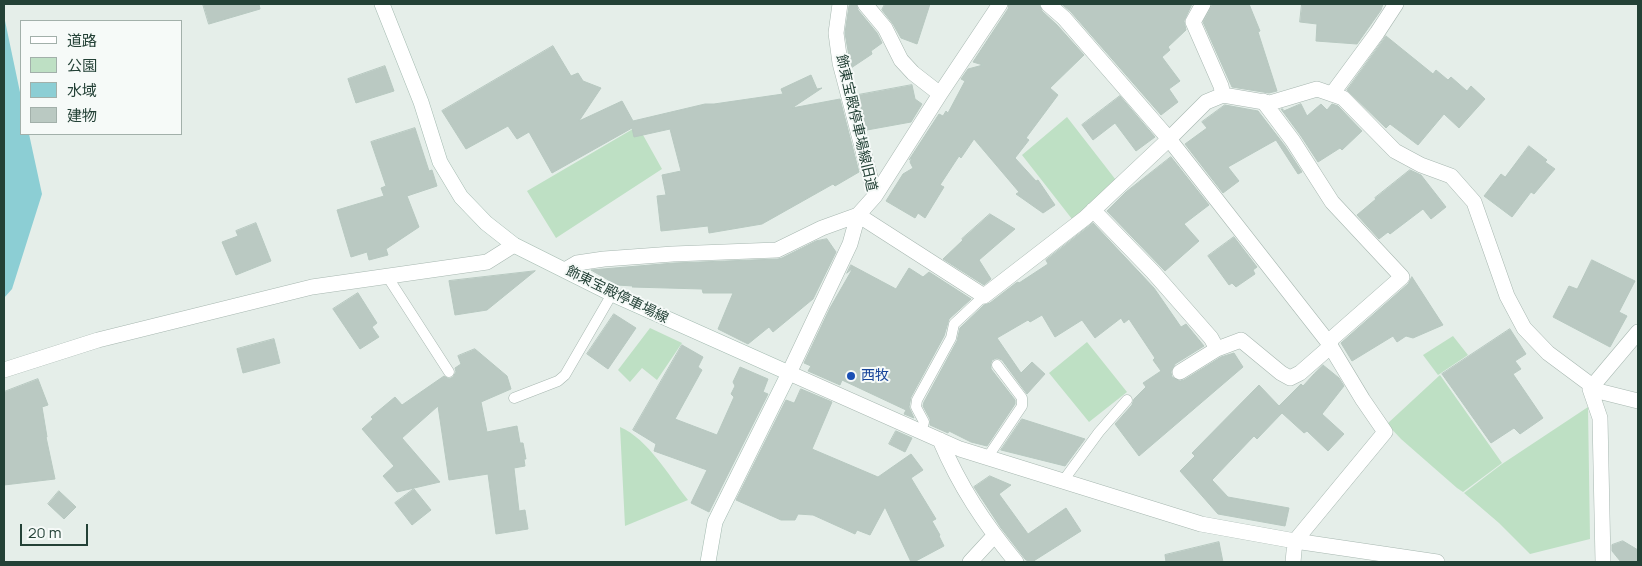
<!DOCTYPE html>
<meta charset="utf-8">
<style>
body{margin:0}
#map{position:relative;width:1642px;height:566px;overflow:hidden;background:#e5eee9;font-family:Manrope,"Noto Sans JP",sans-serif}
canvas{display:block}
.frame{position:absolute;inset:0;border:5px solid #234136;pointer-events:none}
.legend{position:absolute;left:20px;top:20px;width:162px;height:115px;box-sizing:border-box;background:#f6faf8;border:1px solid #a2b0aa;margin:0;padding:6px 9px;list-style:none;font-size:15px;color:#234136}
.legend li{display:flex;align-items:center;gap:10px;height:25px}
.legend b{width:25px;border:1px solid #a2b0aa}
.scale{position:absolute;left:20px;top:524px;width:68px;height:22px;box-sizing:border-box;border:2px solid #234136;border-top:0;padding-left:6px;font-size:15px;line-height:18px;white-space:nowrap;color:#234136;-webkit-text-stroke:4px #f6faf8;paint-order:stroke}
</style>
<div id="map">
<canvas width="1642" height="566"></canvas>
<div class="frame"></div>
<ul class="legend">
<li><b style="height:6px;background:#fff"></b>道路</li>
<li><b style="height:14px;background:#bee0c4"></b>公園</li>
<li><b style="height:14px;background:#8cced4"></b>水域</li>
<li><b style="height:14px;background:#bac9c2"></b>建物</li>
</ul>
<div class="scale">20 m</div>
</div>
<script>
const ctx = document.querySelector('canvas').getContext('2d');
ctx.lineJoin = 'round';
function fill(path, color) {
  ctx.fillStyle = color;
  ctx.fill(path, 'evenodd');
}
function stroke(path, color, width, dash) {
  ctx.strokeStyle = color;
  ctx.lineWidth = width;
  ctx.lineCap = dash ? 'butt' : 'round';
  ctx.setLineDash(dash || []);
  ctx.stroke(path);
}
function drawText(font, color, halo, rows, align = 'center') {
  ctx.font = font + ' Manrope,"Noto Sans JP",sans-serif';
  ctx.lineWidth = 4;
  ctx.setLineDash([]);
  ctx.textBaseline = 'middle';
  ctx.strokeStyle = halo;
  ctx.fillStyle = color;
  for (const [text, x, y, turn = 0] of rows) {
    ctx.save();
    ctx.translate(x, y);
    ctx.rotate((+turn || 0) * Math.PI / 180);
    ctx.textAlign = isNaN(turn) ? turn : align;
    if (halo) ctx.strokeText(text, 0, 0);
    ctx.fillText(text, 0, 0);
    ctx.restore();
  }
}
const green = new Path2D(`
 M1067,117l52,67 -47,35 -50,-64z
 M638,126l24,43 -106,69 -29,-47z
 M650,328l32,15 -25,37 -15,-12 -12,14 -12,-12z
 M1453,336l15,19 -30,20 -15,-20z
 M1087,342l40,50 -38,30 -40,-49z
 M1440,375l62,88 -39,29 -6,-4 -56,-49 -14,-15z
 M1588,407l2,132 -60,15 -31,-31 -35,-30 38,-29z
 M620,427c28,12 49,49 68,73l-63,26z`);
const water = new Path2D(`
 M4,16l17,81v37h8l13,60 -30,95 -8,9z`);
const building = new Path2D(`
 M203,4h56l1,5 -51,15z
 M852,4h4l2,6 19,23 5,10 -11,8 1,3 -21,14 -6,-35 4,-27z
 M885,4h45l-13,40 -16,-6 -8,-14 -11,-14z
 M1009,4h30l3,7 15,14 27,30 -34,33 8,7 -32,43 3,2 -14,18 21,23 2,-1 17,25 -12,8 -27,-19 3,-2 -45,-53 -13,19 -2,-2 -19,29 4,2 -19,31 -7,-5 -3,5 -29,-17 17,-27 10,-6 -3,-6 2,-4 -3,2 30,-46 4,2 3,-5 2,2 17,-32 -4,-2 7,-10 15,-4 -10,-3 35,-53z
 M1062,4h130l-8,17 2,9 -18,17 2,3 -8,7 18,24 -11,8 9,13 -17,13 -90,-103z
 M1212,4h37l11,27 -2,1 19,59 -8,2 -37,-6 -29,-65z
 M1302,4h81l-2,6 -24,34 -41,-3 1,-17 -17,-2z
 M1386,36l47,38 3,-4 12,10 3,-3 16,14 4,-5 14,13 -26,29 -15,-14 -26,31 -28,-21 -4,4 -39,-38z
 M553,46l18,30 7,-3 5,8 18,7 -22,33 43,-20 11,20 72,-17h9l69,-10 -2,-5 30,-14 6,14 5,-1 -30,20 48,-9 19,73 -24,14 -2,-2 -71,40 -53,9 -1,-7 -47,5 -4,-35 9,-1 -4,-20 19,-4 -11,-42 -36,8 -2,-9 -80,45 -23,-41 -12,7 -9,-13 -42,23 -24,-38z
 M385,66l9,25 -38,12 -8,-24z
 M912,85l3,14 7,5 -11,18 -44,8 -9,-35z
 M1120,96l35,41 -19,14 -21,-28 -22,17 -11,-15z
 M1301,104l6,12 14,-12 6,6 5,-6 6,2 24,25 -20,19 -2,-2 -22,14 -17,-26 -20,-27h2v2z
 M1225,105l33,6 27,35 17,26 -4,2 -22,-34 -48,27 11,14 -16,12 -38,-49 22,-16 -5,-6z
 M415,128l14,43 3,-1 5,16 -30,10 12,31 -33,22 2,6 -19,5 -2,-8 -16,5 -14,-47 47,-14 -3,-8 5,-2 -15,-44z
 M1529,146l18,14 -2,2 10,7 -21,25 -3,-2 -19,25 -28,-21 17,-22 4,3z
 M1171,157l38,48 -25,19 15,17 -34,30 -58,-60 19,-19z
 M1410,170l11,5 25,32 -15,12 -8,-10 -33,25 -2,-2 -9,7 -22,-24 19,-16 -1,-1z
 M990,214l25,15 -36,31 12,19 -7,6 -41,-26 20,-19 -1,-1z
 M256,223l15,38 -35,14 -14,-33 16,-6 -2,-5z
 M1093,223l61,65 27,39 5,-3 18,22 -29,18 -4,8 1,5 8,4 4,-1 37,-23 13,-4 9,14 -104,89 -24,-32 17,-19 2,-6 12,-12 -3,-4 18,-12 -8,-11 2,-2 -26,-39 -5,4 -3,-5 -26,20 -13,-18 -27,17 -13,-22 -12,7 -2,-2 -31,18 24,35 11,-11 13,12 -18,20 -25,-34 -5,-2 -5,2 -1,3v6l24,31v4l-28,42 -16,-4 -22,-11 -1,2 -18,-8v-6l-7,-13 1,-4 33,-61 3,-13 24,-23 6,-2 26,-20 2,-1 1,1 29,-19 -2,-4z
 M1234,237l23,30 -4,3 2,4 -19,13 -4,-4 -3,2 -21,-29z
 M827,239l9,13 -23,47 -40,33 -4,-5 -21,17 -30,-15 15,-36h-30l-1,-4 -70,-2 1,-1 -16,-1 -26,-15 83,-7 104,-4 4,-1 34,-17z
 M1592,260l43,21 -16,31 8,4 -17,31 -57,-30 16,-31 8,3z
 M851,265l45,24 13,-21 14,9 6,-5 42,27 -22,20 -5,17 -33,61 -2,10 5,11 -10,-4 2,-4 -64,-30 -2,5 -32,-14 3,-5 -7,-3 26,-55 23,-40 -6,5z
 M535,271l-48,39 -32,5 -6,-34z
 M1412,277l31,48 -30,13 -7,-2 -9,6 -4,-6 -41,25 -11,-18 67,-59z
 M358,293l19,30 -5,4 7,10 -19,12 -27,-40z
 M614,314l22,14 -28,41 -21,-15z
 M1510,329l16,25 -11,7 6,8 -8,5 30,44 -23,16 -6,-6 -23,15 -49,-69z
 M274,339l6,24 -37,10 -6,-24z
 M682,345l21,12 -5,10 4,3 -27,49 42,16 17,-38 -3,-3 4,-8 -2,-4 7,-15 28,12 -5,13 5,2 -59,118 -18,-9 16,-33 -53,-19 2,-7 -23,-14z
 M475,349l32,27 4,13 -30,13 6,30 30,-6 3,17h3l3,16h-2l1,7 -11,2 5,43 6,-1 3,19 -32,5 -8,-60 -39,6 -11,-74 -36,32 38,44 -43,10 -14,-16 11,-10 -32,-37 11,-10 -2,-2 24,-20 7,8 42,-29 5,3 4,-2 3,-5 -1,-4 6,-4 -3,-8z
 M1323,365l16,13 5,8 -22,28 22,20 -16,17 -21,-20 -3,2 -22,-20 -25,26 -3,-3 -42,44 16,17 61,11 -4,18 -67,-12 -38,-43 15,-15 -3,-3 67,-68 20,21 22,-22 2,2 11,-12z
 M38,379l10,26 -6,2 5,30h-1l9,42 -51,6v-93z
 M801,389l31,13 -20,47 66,28 33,-23 12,16 -12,8 25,41 -4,2 8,14 -1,1 5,10 -30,16h-3l-26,-55 -15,28 -13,-5 -2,4 -42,-19 -15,-1 -3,6h-14l-45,-20 50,-100 8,3z
 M1022,419l63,20 -20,27 -64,-16z
 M896,431l16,7 -7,14 -16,-8z
 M990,476l21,9 -12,9 29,40 38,-26 15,23 -49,31h-3l-4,-3 -24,-31 -27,-41z
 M414,489l17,21 -19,15 -17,-22z
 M59,491l17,16 -12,12 -16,-15z
 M1623,541l15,9v12h-17l-9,-11v-6z
 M1219,542l4,20h-57l-1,-7z`);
const service = new Path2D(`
 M387,276l62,96
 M514,398l44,-17 7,-6 47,-81
 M921,432l3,-10 -8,-15 1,-7 34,-62 3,-14 30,-28
 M987,458l35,-52v-8l-25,-33
 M1063,481l36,-49 28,-32`);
const minor = new Path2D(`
 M840,4l-4,29 4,30 35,133 -17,19 -8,29 -61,129 171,76 241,75 94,17 142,21
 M865,4l20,24 16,32 12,13 27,21
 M1048,4l16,14 105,121 159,203 35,58 22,32 -90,109 -2,21
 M1203,4l-10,18 28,64 2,9
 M1332,94l45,-61 19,-29
 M1263,101l30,40 39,61 70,75 -74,65
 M875,196l65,-102 60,-90
 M1093,210l60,62 58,66 6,11
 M565,270l12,-7 27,-4 69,-5 104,-4 45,-22 36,-13 126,81 101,-78 84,-79 37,-37 17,-7 47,8 47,-14 26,9 52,53 26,14 30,11 23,26 33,94 17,32 24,25 43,32 -1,4 48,12
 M4,370l94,-30 214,-53 175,-25 27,-17
 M1180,372l37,-23 24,-9 40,33 9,5 10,-5 31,-27
 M940,440c20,47 44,83 76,122
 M970,562l24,-26
 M1603,562l-3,-144 -10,-29 48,-57`);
const secondary = new Path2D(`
 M382,4l39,98 19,60 21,35 25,26 28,22 98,49 177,79 -74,149 -7,40`);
const markers = [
 [851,376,5,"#1a4fb4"]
];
const streetNames = [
 ["飾東宝殿停車場線旧道",856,123,77],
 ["飾東宝殿停車場線",617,295,26]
];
const transitNames = [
 ["西牧",861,376]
];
fill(green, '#bee0c4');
fill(water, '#8cced4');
fill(building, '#bac9c2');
stroke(building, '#b7c8c0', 1);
stroke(service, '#a7b7b0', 11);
stroke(minor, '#a7b7b0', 16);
stroke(secondary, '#a3bab0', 16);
stroke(service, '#fff', 10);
stroke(minor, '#fff', 15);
stroke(secondary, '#fff', 15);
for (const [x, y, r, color] of markers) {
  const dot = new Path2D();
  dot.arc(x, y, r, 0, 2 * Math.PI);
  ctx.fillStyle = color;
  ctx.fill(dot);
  stroke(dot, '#f6faf8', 2);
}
drawText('14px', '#234136', '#f6faf8', streetNames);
drawText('14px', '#164399', '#f6faf8', transitNames, 'left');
</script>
